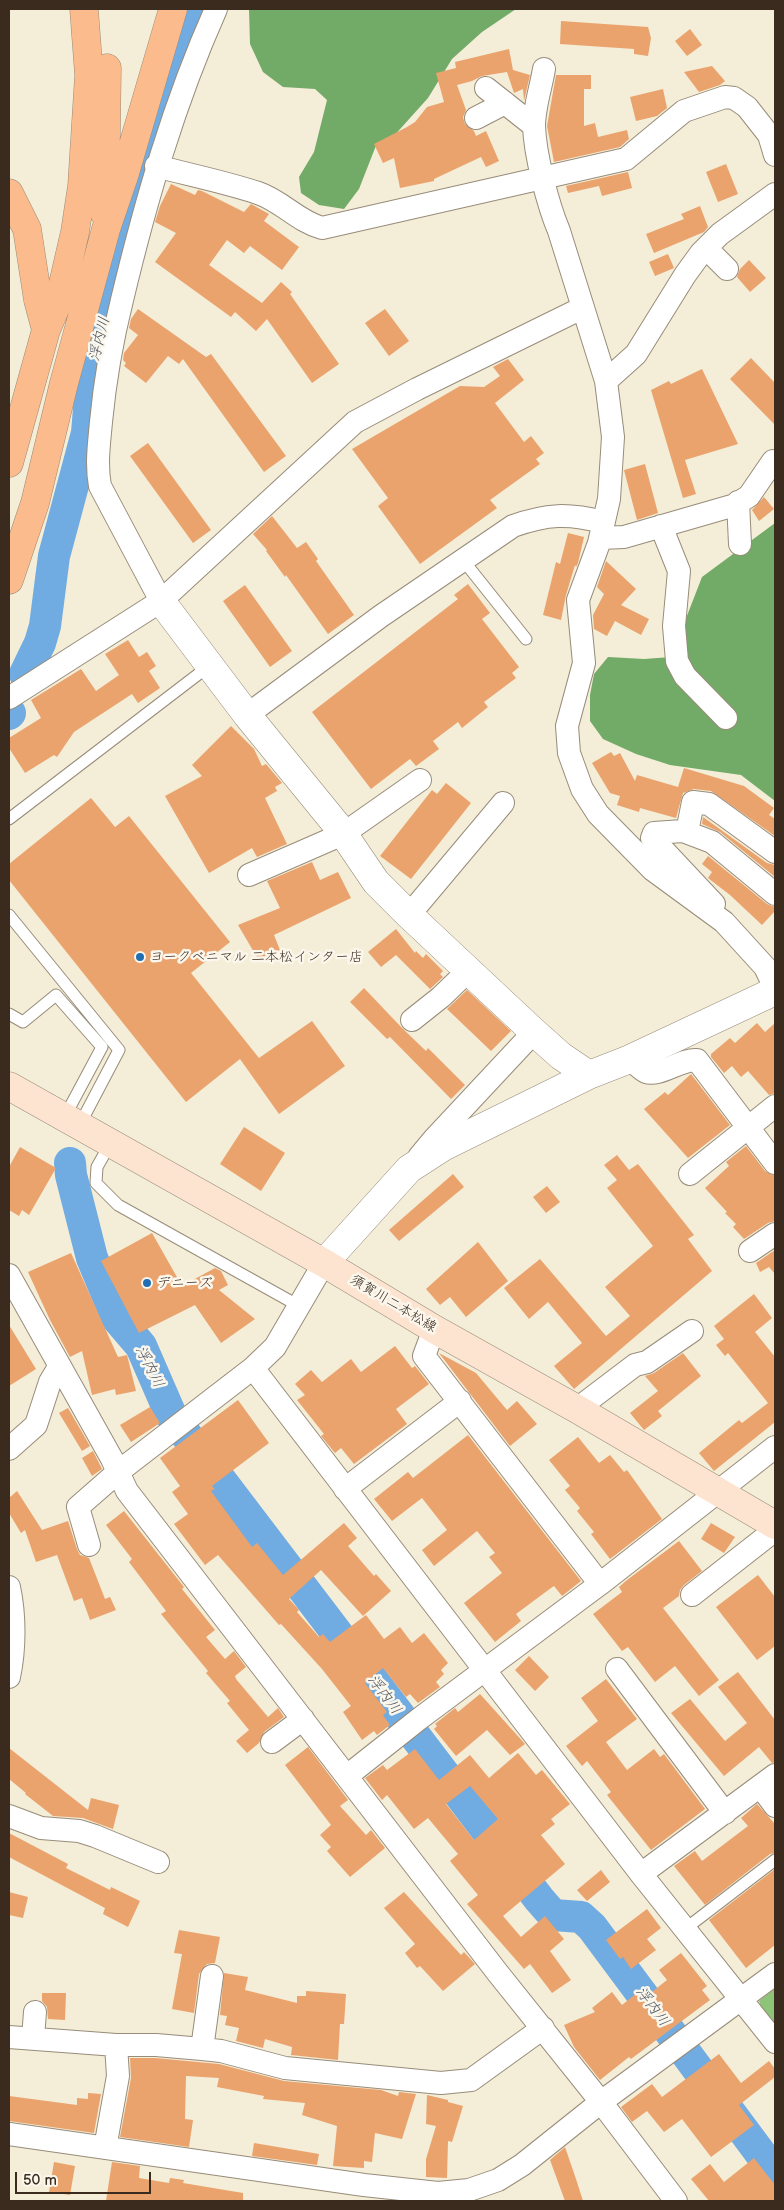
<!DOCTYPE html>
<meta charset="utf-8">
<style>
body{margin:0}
#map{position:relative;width:784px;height:2210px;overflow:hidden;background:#f4edd7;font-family:"Balsamiq Sans",sans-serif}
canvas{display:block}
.frame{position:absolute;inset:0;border:10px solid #3b2a1e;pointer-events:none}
.scale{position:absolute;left:15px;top:2172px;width:136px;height:22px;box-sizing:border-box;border:2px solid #3b2a1e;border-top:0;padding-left:6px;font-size:15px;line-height:18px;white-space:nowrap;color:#3b2a1e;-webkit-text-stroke:4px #fbf7ec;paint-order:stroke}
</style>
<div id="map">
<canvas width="784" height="2210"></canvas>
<div class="frame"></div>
<div class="scale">50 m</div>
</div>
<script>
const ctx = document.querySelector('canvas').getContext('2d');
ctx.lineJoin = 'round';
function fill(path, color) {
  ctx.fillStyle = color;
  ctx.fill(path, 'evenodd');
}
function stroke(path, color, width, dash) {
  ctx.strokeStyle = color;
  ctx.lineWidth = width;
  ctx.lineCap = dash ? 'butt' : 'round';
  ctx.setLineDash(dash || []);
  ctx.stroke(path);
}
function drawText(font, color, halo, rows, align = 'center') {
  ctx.font = font + ' "Balsamiq Sans","Klee One",sans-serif';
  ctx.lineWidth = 5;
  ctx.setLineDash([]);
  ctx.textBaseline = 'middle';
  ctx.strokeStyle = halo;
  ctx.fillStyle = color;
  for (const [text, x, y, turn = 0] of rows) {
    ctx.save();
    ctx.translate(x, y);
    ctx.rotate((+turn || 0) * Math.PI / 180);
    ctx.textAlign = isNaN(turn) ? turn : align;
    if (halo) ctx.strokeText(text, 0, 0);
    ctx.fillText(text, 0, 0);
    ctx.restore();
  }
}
const green = new Path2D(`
 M775,1988v38l-13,-16 -3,-9z`);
const forest = new Path2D(`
 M249,9h267l-34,23 -30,27 -24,39 -36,40 -15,5 -18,46 -15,20 -25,-4 -18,-12 -2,-16 15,-25 13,-52 -12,-11 -32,-2 -20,-15 -13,-28z
 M775,523v278l-34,-26 -71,-10 -34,-11 -33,-15 -13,-18v-26l4,-21 14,-17 36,2 27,-2 31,-80z`);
const river = new Path2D(`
 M25,674l15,-31 5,-17 9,-70 33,-123 5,-61 42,-165 29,-99 38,-99
 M9,714l1,-1
 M70,1163l1,12 21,83 25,60 24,28 30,69 368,484 14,16 28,2 11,10 183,246`);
const building = new Path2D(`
 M561,21l87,6 3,11 -3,18 -14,-2v-5l-74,-5z
 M690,29l12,16 -15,11 -12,-15z
 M509,49l4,21 17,5 -6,26 -1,-12 -9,4 -7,-21 -25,4 -10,5 -15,4 9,25 -3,7 2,7 9,7 2,5 10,-5 13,30 -13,6 -5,-10 -47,22v2l-34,7 -6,-30 -11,5 -9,-19 33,-17 8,-5 12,-15 17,-5 -8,-29 20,-5 -1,-6z
 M712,66l13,15 -5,4 -21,7 -15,-20z
 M556,75h35v14h-7v37l11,-3 3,14 29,-7 2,9 -9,8 -66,15 -7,-36z
 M663,89l4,19 -10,8 -21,5 -6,-24z
 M726,164l12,30 -20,8 -12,-30z
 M628,172l4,16 -30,8 -3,-10 -31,7 -2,-7z
 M171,184l24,11 3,-5 4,1 42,21 7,-8 18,10 -5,7 35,26 -17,23 -32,-24 -6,7 -17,-13 -18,25 53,38 19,-21 11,10 -2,2 49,70 -27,19 -45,-64 -11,12 -21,-19 -4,5 -76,-55 21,-29 -21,-11 5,-16z
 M700,206l8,21 -4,5 -50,21 -8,-19 38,-15 -3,-5z
 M668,254l6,14 -19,8 -6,-14z
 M749,260l17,18 -16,14 -13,-15 3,-8z
 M138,309l68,48 5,-3 75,102 -22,16 -81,-113 -4,5 -11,-8 -22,27 -22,-17 2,-3 -3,-3 1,-7 14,-18 -9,-7 2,-9z
 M385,309l24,32 -20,15 -24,-33z
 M751,358l24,25v42l-45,-46z
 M508,359l16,21 -29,23 29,39 7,-6 13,17 -8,6 4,5 -50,36 7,8 -77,56 -42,-58 10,-8 -36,-49 108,-63 24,1 16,-11 -7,-9z
 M702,369l36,75 -53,16 11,34 -13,4 -32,-108 18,-9 2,3z
 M148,443l63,87 -18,13 -63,-87z
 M645,464l13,49 -21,7 -13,-50z
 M764,497l10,12 -15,12 -7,-11z
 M272,516l25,32 9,-6 12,17 -2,2 38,54 -26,19 -42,-59 -1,2 -19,-26 1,-1 -14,-16z
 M568,533l16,4 -6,26 -2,4 -1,-2 -9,30 -5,25 -18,-5 13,-53 4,2z
 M606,561l30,28 -15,16 28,14 -8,16 -26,-14 -8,15 -13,-7 -1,-14 11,-21 -7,-7z
 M468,584l22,29 -8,6 37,48 -7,6 4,5 -32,24 4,5 -26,21 -4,-6 -25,19 6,8 -23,17 -6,-7 -39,30 -59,-77 146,-113 -4,-4z
 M245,585l47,66 -22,16 -47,-66z
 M128,640l11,17 8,-5 9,14 -7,5 11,17 -22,15 -6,-9 -58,38 -17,25 -3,-2 -29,18 -16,-25v-10l32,-20 -10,-18 50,-31 15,22 23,-16 -14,-21z
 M231,726l23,23 8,17 4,-2 16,19 -7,4 2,4 -12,7 22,46 -30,13 -5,-9 -43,25 -44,-77 37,-20 -10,-11z
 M611,752l3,4 6,-3 15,28 2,-6 41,12 6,-19 60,18 30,22 -5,7 6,4v17l-64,-45 -17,-2 -11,4 -7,25 -36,-10 -1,4 -22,-7 3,-9 -10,-3 -18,-30z
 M446,783l25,20 -60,76 -31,-23 52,-66 5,4z
 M91,798l24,29 14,-11 101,126 -39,31 68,85 53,-37 33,45 -66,48 -39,-55 -54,43 -177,-222v-16z
 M703,817l64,46 8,2v12l-55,-45 -18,-8z
 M708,856l59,48 8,3v4l-13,14 -32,-30 -22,-17 4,-6 -10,-8z
 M312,862l8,18 18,-8 13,26 -77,37 6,15 -22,9 -20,-34 42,-17 -13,-27z
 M396,929l19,24 1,-2 7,7 3,-4 17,17 -3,3 3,3 -13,12 -34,-34 -15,12 -13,-15z
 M364,988l38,40 24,23 2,-3 37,37 -14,14 -61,-62 -3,2 -37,-37z
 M467,990l44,41 -20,20 -44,-42z
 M757,1023l8,9 10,-9v70l-6,2 -21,-24 -7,6 -9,-11 -8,7 -13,-16v-3l19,-16 5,5z
 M691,1074l39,51 -42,33 -44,-49 21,-17 3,3z
 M244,1127l41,26 -24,38 -41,-27z
 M746,1146l19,25 10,5v45l-7,2 -24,16 -11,-12 3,-3 -11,-11 2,-1 -22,-24 24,-22 -3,-4z
 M20,1147l36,21 -27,47 -7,-5 -3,6 -10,-6v-43z
 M617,1155l12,15 9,-6 56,71 -6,4 24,32 -138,118 -20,-23 28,-23 -34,-41 -19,17 -25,-31 36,-29 66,77 24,-20 -25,-29 48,-41 -46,-58 10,-8 -13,-15z
 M453,1174l11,13 -65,54 -10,-11z
 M547,1186l13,16 -14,11 -13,-16z
 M152,1233l30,53 33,-18 6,3 7,14 -9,5 36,29 -34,24 -26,-38 -56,28 -38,-72z
 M478,1242l30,39 -42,36 -16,-20 -10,8 -14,-16z
 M775,1250v24l-6,-7 -9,5 -4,-9z
 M71,1253l47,104 9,-2 9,36 -20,4 -1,-6 -23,6 -10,-44 -12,6 -20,-37 -22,-48z
 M754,1294l18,24 -17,14 20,25v65l-61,49 -15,-18 40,-33 3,3 26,-20 -40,-50 -3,3 -9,-11 8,-6 -10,-13z
 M9,1325l27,44 -27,17z
 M395,1346l17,22 3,-2 14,18 -33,25 11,15 -53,40 -13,-16 -6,5 -14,-17 3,-2 -27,-34 8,-5 -10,-11 16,-14 11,12 29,-23 10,13z
 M439,1353l37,20 31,37 10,-9 20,23 -27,22z
 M683,1353l18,23 -43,35 4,5 -18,14 -14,-17 28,-22 -13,-15 9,-3z
 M238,1400l31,43 -57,43 3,3 -4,2 41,56 5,-4 26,32 61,-52 13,15 -9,8 26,30 2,-2 15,17 -28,25 -42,-46 -32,29 10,11 -2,2 22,25 4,-3 7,8 36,-27 18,24 16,-12 12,16 12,-10 24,30 -7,7 3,4 -8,8 4,5 -22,16 -8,-9 -4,3 -23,-29 -18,15 22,29 -4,3 7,10 -13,10 -3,-4 -12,9 -19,-28 8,-6 -29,-37 -41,-45 -2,1 -61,-70 -13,10 -31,-41 14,-10 -16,-22 8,-6 -20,-28z
 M150,1407l10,16 -29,19 -11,-17z
 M68,1408l22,38 -8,5 -23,-38z
 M468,1435l113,146 -19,15 -8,-10 -3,2 -35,26 5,7 -26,21 -31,-39 38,-30 -13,-16 6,-4 -18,-22 -43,35 -12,-16 25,-20 -25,-32 -30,23 -18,-22 34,-27 5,6z
 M578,1437l21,26 11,-8 14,17 3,-2 35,49 -52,40 -19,-25 3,-2 -17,-21 3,-3 -15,-18 5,-4 -21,-26z
 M93,1451l9,18 -10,7 -10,-18z
 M17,1491l25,39 26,-9 9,28 3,6 9,3 16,41 5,-2 6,13 -26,10 -8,-22 -8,3 -17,-46 -21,7 -11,-32 -4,3 -12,-20v-15z
 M124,1511l60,76 -2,2 33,41 -9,7 19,22 9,-8 12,16 -11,9 1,3 32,38 10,-9 6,9 -20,15 -5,11 -12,10 -11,-12 13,-11 -22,-27 3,-2 -24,-28 2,-2 -47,-57 5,-3 -37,-49 3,-3 -26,-34z
 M711,1523l24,14 -11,16 -23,-14z
 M679,1541l23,30 -18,14 -4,5 -1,6 -16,12 56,72 -20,16 -24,-30 -20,16 -27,-35 -6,4 -29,-37 29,-22 -3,-5 8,-7z
 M758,1575l17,22v49l-18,14 -41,-53z
 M529,1656l20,21 -14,14 -20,-21z
 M738,1672l37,48v42l-3,1 -13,-16 -35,29 -53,-63 19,-14 35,42 22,-18 -29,-36z
 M606,1679l31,40 -31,23 21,28 27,-21 6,8 4,-3 41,55 -54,41 -44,-55 4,-3 -24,-31 -5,5 -16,-20 32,-25 -17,-23z
 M480,1694l45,50 -15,11 -23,-25 -31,26 -22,-27 3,-3 -2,-2 20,-16 3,4z
 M308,1747l40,53 -8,6 26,29 5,-5 14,18 -35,29 -23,-26 4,-4 -11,-12 11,-10 -46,-60z
 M9,1748l79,62 3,-12 28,7 -6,24 -30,-11 -30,-2 -28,-22 1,-1 -17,-14z
 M415,1749l24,31 31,-25 19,23 29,-25 18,22 6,-5 28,34 -19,15 4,5 -14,11 24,29 -62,52 18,21 24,-21 19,23 -14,12 21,29 -19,13 -22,-29 -6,5 -57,-65 11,-9 -28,-34 8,-7 -30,-36 -14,11 -27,-34 -5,5 -17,-22 18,-13 4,5zM470,1786l28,33 -24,21 -28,-36z
 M757,1804l18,20v29l-5,1 -65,51 -31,-39 21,-15 7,10 46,-35 -7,-8z
 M9,1833l59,31 -2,4 44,22 1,-3 29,14 -12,26 -25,-13 2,-6 -96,-51z
 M775,1869v76l-29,23 -37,-48z
 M601,1870l9,12 -23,19 -10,-11z
 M9,1892l19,5 -5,21 -14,-3z
 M404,1892l57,63 3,-3 11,12 -32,27 -23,-25 -3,2 -12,-15 10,-9 -31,-36z
 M647,1909l14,19 -14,11 9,11 -25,19 -8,-12 -3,2 -14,-19z
 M179,1930l41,7 -5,26 -8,1 -8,10 -5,39 -22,-4 10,-55 -8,-1z
 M681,1953l26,33 -5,4 8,10 -79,59 -2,-2 -29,23 -26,-33 -10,-22 31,-13 -3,-4 20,-16 10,13 16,-13 5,7 24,-19 -8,-10z
 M224,1973l24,4 -3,13 52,13v-7h9v-5l40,3 -2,30h-4l-2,36 -47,-5 1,-8 -27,-8 -2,9 -27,-7 3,-13 -14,-3 2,-9 -7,-1z
 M42,1993h24l-1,27 -17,-1 -1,-12 -5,-6z
 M719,2054l22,29 28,-22 6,8v8l-36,28 15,20 -43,32 -29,-38 -18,13 -17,-21 -15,11 -11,-15 31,-23 10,13z
 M130,2058h25l64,6 65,17 97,9 17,6 1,-4 17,2 -14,45 -27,-6 -3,29 -8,-1v7l-31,-2 4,-40 -35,-11 3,-12 -42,-4 1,-3 -47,-9 2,-9 -33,-2 -1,43 8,1 -4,27 -69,-10 11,-59z
 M88,2093l13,1 -7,39 -85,-12v-25l68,9v-7l11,1z
 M427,2095l21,5v2l15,4 -11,36 -4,-1 -1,37 -21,-1v-18l10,-33 -10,-2z
 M254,2143l65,11 -2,11 -65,-9z
 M565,2147l11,32 7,22h-18l-15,-41z
 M754,2158l21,27v16h-66l-18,-22 19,-15 14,18z
 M54,2162l21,4 -5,29 -21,-3z
 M112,2162l28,4 -1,12 30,5 1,-5 14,2 -1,3 60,10v8h-137z`);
const service = new Path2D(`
 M463,560l63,79
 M9,819l200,-153
 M9,915l110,135 -40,76
 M9,1014l14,8 33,-27 46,52 -38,71
 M110,1144l-13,23 -1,16 22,22 181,101
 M685,1929l90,-69`);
const minor = new Path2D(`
 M544,69c-3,18 -10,39 -10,57 1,29 14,79 25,105l47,150 7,56 -4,62 -10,44 -21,57 6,63 -17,63 2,27 13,36 16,25 55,56 71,52 41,45 10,21
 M486,88l48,38
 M476,118l29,-15
 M156,166c34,9 69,16 102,27 24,8 39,28 64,35l304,-69 58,-48 41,-14 9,1 13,9 22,28 6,20
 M706,248l21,21
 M606,381l30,-27 49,-79 16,-22 19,-19 55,-40
 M738,502l2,42
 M661,526l18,45 -5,55 3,35 8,15 41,42
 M600,538l24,-1 111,-32 14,-9 24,-35
 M161,601l-61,-115c-4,-22 -1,-42 1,-64 4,-42 11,-82 21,-122 24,-100 52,-197 94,-291
 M9,698l152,-97 194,-179 62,-33 165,-81
 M247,715l134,-99 132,-90c34,-12 55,-13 90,-4
 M687,832l6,-30 16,2 66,48
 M249,875l94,-41 77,-54
 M714,904l-62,-66 2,-5 29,-2 29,11 63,52
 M409,915l94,-112
 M412,1020l29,-23 27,-26
 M630,1059c4,3 10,10 16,13 13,5 35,-13 51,-12l78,103
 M419,1157l15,-18 100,-107
 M690,1174l85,-68
 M750,1251l25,-17
 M9,1275l103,184 15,32 370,481 104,130 75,99
 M434,1329l-10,27 176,228
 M253,1368l388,506 134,168
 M577,1409l58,-44 12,-3 45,-31
 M9,1449l27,-24 14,-43 9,-15
 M345,1489l115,-88
 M89,1545l-11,-38 40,-35 135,-104 22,-21 49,-84
 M9,1587c6,28 6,62 0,90
 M692,1595l83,-65
 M617,1669l108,144
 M272,1742l31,-23
 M347,1776l72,-57 181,-135 175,-137
 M760,1786l15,20
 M9,1816l32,12 38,3 16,5 63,26
 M641,1874l134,-99
 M9,2037l107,8h40l46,4 19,2 64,17 156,15 30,-3 72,-52
 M33,2038l2,-26
 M202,2049l10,-73
 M9,2134l355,51 74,8 31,-3 29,-10 24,-15 79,-63 174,-128
 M105,2148l13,-72 -2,-31`);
const tertiary = new Path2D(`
 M161,601l86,114 93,114 36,53 33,33 125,117 27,24 28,19
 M324,1263l85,-94 34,-22 146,-72 41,-16 145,-68`);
const secondary = new Path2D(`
 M9,1086l315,177 110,66 143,80 198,116`);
const motorway = new Path2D(`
 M9,193l18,36 11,71 8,30
 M105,214l-2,-39 3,-39 1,-68
 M9,463l37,-133 14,-33 15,-65 7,-46 7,-111 -5,-66
 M9,580l26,-77 29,-120 42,-154 18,-53 49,-167`);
const markers = [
 [140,957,5,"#1f6fb2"],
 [147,1283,5,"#1f6fb2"]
];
const poiNames = [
 ["ヨークベニマル 二本松インター店",150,957],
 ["デニーズ",157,1283]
];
const streetNames = [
 ["須賀川二本松線",393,1304,31]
];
const waterNames = [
 ["浮内川",100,339,-76],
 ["浮内川",149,1367,63],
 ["浮内川",384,1695,53],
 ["浮内川",652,2007,53]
];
fill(green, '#8dc477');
fill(forest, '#72aa68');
stroke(river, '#70abe1', 32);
fill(building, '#eaa36d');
stroke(service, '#988c7a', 13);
stroke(minor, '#988c7a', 24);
stroke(tertiary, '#988c7a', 29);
stroke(secondary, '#988c7a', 29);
stroke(motorway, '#988c7a', 29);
stroke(service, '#fff', 11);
stroke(minor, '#fff', 22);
stroke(tertiary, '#fff', 28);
stroke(secondary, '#fde4d1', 28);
stroke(motorway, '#fbbb8c', 28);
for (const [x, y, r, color] of markers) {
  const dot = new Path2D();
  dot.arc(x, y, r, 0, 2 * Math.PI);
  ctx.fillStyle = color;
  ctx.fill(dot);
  stroke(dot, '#fbf7ec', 2);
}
drawText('14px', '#3b2a1e', '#fbf7ec', poiNames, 'left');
drawText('14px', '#3b2a1e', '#fbf7ec', streetNames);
drawText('italic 15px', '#4e5762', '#fbf7ec', waterNames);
</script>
